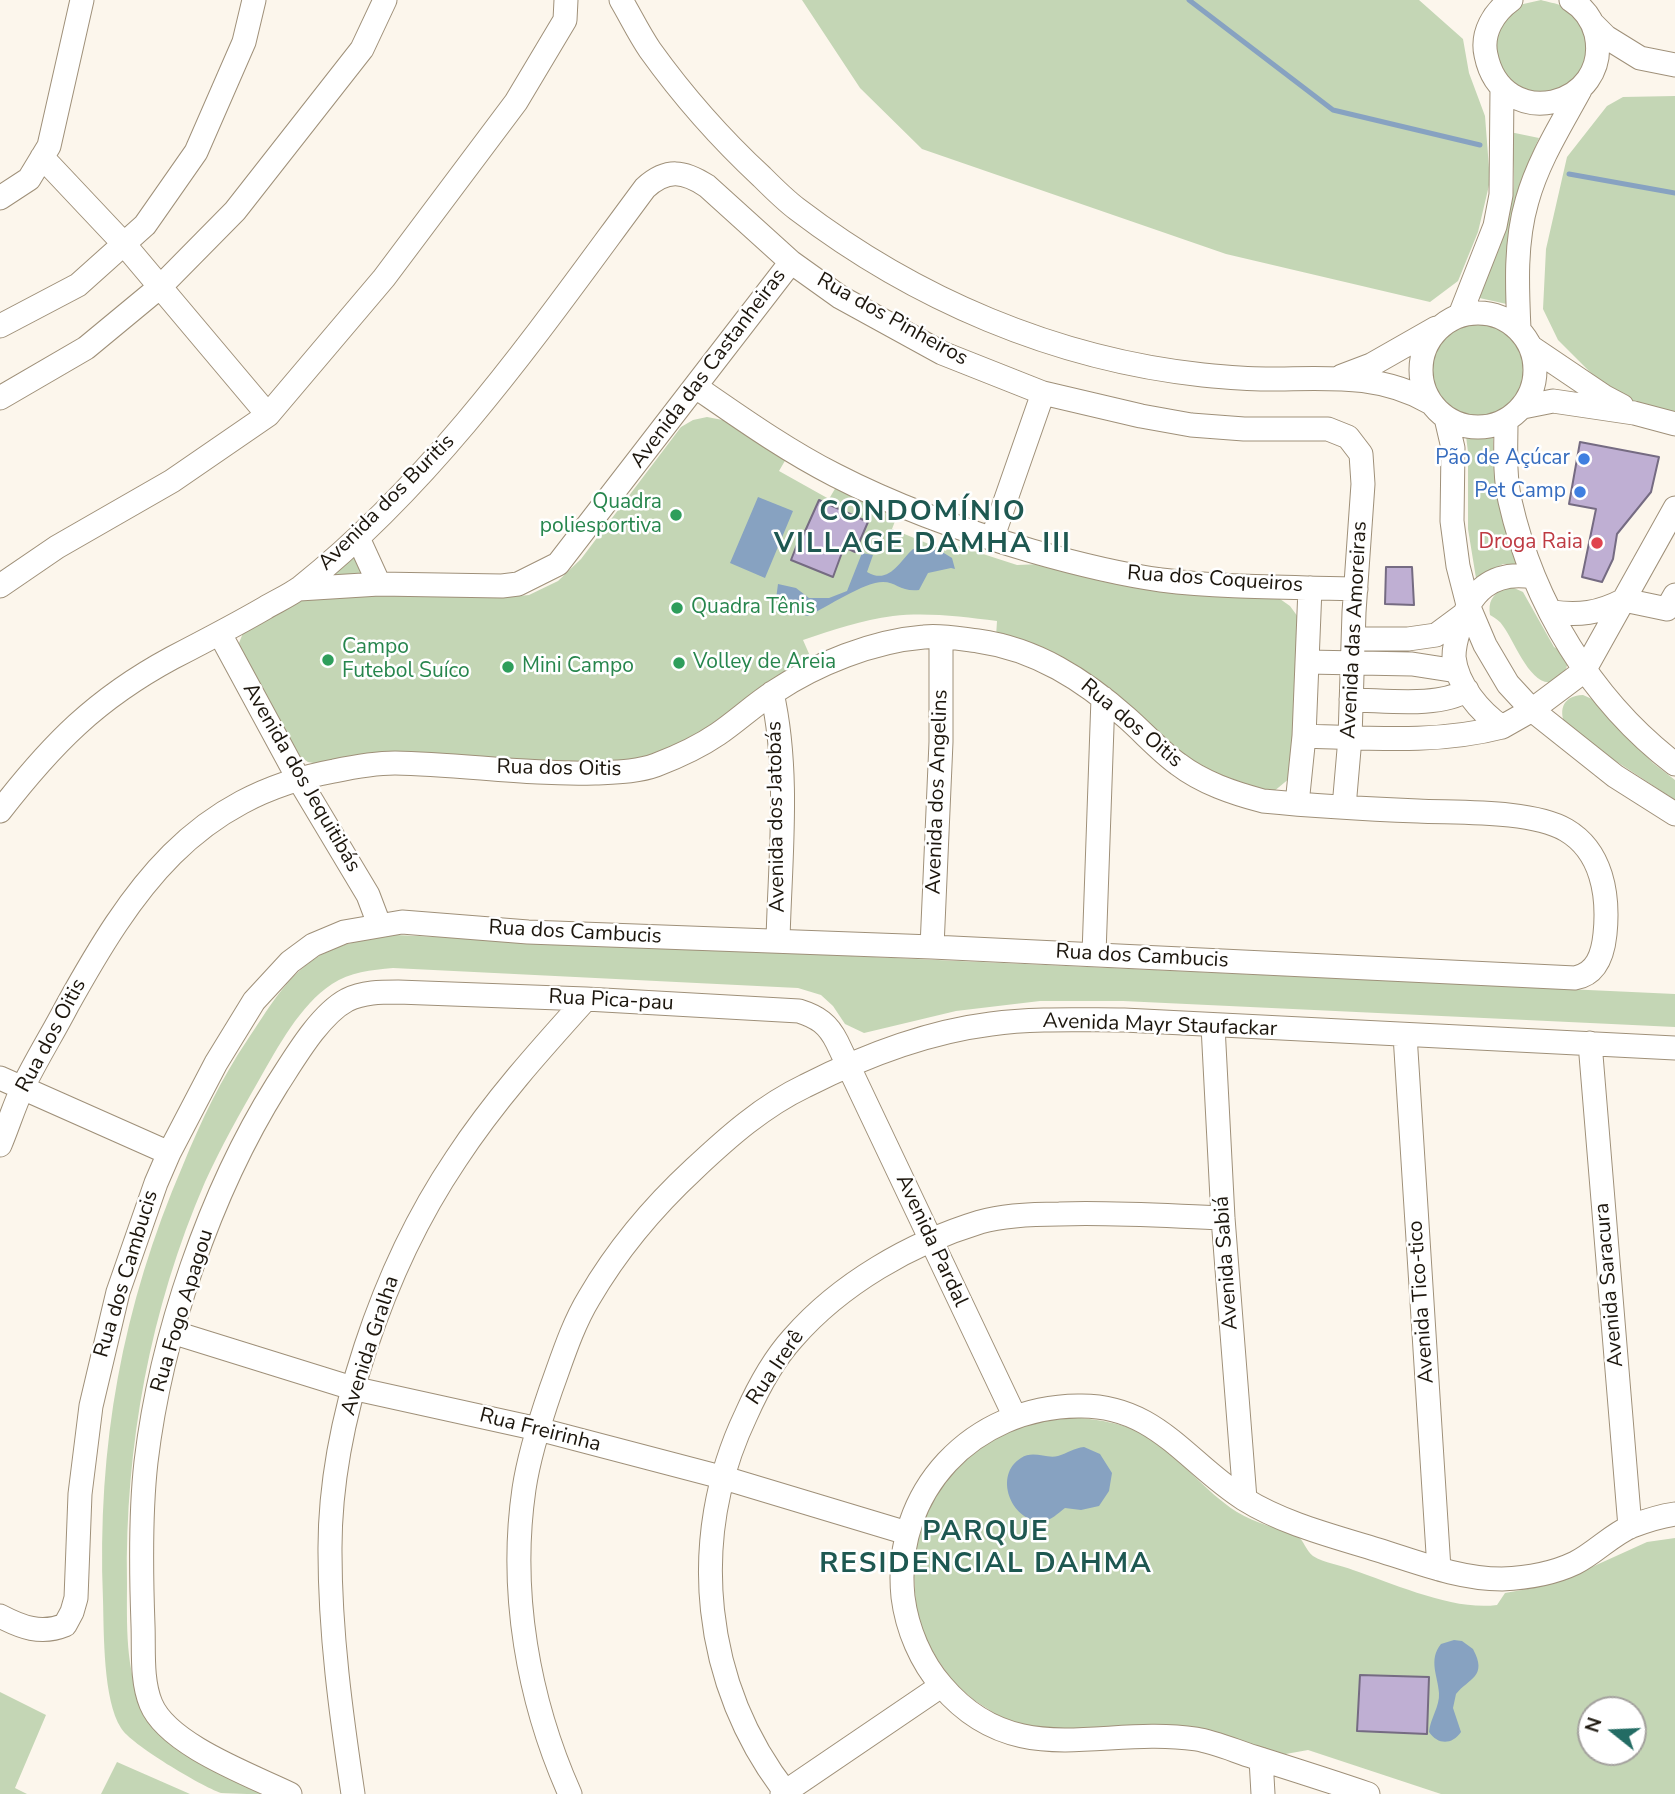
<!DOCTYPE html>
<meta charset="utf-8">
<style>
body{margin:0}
#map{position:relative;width:1675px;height:1794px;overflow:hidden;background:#fcf6ec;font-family:"Nunito Sans",sans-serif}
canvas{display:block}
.north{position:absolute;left:1577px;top:1696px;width:70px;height:70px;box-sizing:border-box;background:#fff;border:2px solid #a4a29e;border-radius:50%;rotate:288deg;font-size:19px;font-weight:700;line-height:28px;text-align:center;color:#1c160d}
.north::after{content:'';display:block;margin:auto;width:24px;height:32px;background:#236c64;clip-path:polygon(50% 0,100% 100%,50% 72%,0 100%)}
</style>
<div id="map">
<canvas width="1675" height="1794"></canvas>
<div class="north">N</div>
</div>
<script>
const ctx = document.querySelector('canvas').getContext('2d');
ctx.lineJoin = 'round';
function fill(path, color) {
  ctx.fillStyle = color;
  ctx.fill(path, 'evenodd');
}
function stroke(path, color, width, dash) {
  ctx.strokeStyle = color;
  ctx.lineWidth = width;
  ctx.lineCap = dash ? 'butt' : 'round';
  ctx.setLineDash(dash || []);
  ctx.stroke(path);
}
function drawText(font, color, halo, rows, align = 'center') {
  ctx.font = font + ' "Nunito Sans",sans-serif';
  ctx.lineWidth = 5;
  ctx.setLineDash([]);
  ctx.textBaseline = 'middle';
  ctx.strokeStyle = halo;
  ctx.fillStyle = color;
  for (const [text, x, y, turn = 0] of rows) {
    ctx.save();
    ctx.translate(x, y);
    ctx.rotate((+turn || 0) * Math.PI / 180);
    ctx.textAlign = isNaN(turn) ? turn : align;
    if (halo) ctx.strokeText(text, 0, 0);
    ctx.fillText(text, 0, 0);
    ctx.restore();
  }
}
const green = new Path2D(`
 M802,0h617l44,39 6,34 16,43 5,65 -12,51 -20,49 -28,21 -204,-48 -304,-105 -62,-61z
 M1541,0c6,2 15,3 21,6 25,13 35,53 15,75 -6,7 -30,14 -39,18l-38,-19 -9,-42 11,-20 17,-13z
 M1675,96v318l-51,-14 -35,-29 -31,-31 -15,-31 3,-60 21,-92 40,-51 16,-9z
 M1510,132l29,6 -12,28 -18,82 2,57 -36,-8c19,-32 34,-66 38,-104 3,-19 -1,-41 -3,-61z
 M1432 368a48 48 0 1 1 96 0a48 48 0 1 1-96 0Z
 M707,417l21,4 58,38 -7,12 50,28 7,-12 61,29 -5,13 54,22 3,-8 68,22 25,-1 238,35 10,7 8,11 -3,151 -5,10 -17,14 -53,-11 -224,-144 1,-16c-34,-4 -69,-9 -104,-5 -31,4 -60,14 -90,24l7,16 -28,17 -98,71 -19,8 -47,12h-299l-11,-2 -10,-7 -61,-107 8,-20 54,-29 50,-9 148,8 32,-3 29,-14 23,-22 100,-132 12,-7z
 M1466,436l27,1 1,39 29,88h-20l-27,14 -8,-49v-77z
 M355,557l8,16 -6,4 -19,1 -5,-8 14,-11z
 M1504,588h10l9,4 31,55 13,7c1,8 1,15 -5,21 -26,28 -47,-34 -59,-49 -3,-5 -8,-8 -13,-11 -2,-13 2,-20 14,-27z
 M1583,695l9,4 61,64 22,17v20l-108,-71c-9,-17 -6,-33 16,-34z
 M396,935l1279,59v33l-552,-26h-83l-84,10 -92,22 -19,-9 -12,-18 -12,-11 -23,-7 -405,-20c-22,2 -43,4 -61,16 -32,21 -54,63 -73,96 -19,33 -38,67 -54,102 -55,127 -80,264 -78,401 0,42 -2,86 16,125 5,10 113,74 132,86 -16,0 -40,0 -54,-1 -20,-7 -91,-49 -100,-65 -18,-28 -17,-95 -18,-128 -6,-155 19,-293 80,-435 18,-44 38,-86 65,-126 19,-28 36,-59 65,-79 24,-17 54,-21 83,-25z
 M1067,1417c27,2 57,5 81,20 33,21 56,54 89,75 19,12 40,15 60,24 7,4 9,15 16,20 11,7 28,9 40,14 42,14 100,41 144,35l8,-12 28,-5 39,-12 75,-34 28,-4v256h-234l-133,-44 -28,5 -77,-24 -34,-6 -41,1 -54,8 -44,-6 -33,-13 -23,-15 -20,-17 -16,-23 -15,-26 -7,-25 -3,-53 17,-53 34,-47 44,-26 29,-9zM1591,1710h42v42h-42z
 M0,1692l46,23 -31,73 12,6h-27z
 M117,1762l73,32h-89z`);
const water = new Path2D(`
 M758,497l35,14 -28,67 -35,-15z
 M913,549l26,1 13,8 3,11 -4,-1 -23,5 -9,17c-18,2 -23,-8 -36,-8 -19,0 -56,25 -75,34l-20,-5 -12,-12 2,-15 18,4 13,10h20l18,-7 15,-38 11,2 -6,17c22,13 32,-10 46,-23z
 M1084,1447l16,7 12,19 -3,18 -10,15 -18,4 -16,-2c-7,5 -14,13 -23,13 -31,1 -49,-46 -21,-63 12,-8 25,1 37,-2 10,-3 16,-8 26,-9z
 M1454,1640l8,1 11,8c15,28 -4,29 -17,45l-3,14 8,24c-9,13 -23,13 -32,0 1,-13 11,-26 10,-39 -1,-17 -11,-33 2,-49z`);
const stream = new Path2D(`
 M1189,0l144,110 147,35
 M1569,174l106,19`);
const building = new Path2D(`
 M1580,442l79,15 -8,35 -34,42 -4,25 -11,23 -20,-5 14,-68 -27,-5z
 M819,500l49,22 -13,30 -11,-5 -11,30 -42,-17 9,-23 2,1z
 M1386,567h26l2,38 -29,-1z
 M1360,1675l69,2 -2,57 -70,-3z`);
const minor = new Path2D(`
 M621,0c10,17 18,34 29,50 33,46 71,89 112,127 11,11 23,23 35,32 118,90 258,150 406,166 21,2 42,4 63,4 58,0 112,-7 165,24
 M1511,0c-17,12 -30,33 -25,55 16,79 126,53 110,-21 -4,-15 -12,-26 -25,-34
 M1593,24l13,13 34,21 35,7
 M42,157l82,87 144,171
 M0,198l29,-19 20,-33 33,-146
 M1421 370a57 57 0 1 1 114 0a57 57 0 1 1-114 0Z
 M1460,315l35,-89 6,-31 1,-106
 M0,326l78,-41 67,-60 51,-73 48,-110 10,-42
 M1519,329c-2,-43 -4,-87 8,-128 11,-40 34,-76 53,-111
 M1531,347l74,50 17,9
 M1342,376l29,-11 65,-37
 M696,387c45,31 90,63 139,88 62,32 129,56 197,76 42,12 85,23 129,29 64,8 130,7 195,9
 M0,398l86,-50 75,-62 74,-75 127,-162 23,-49
 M1523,407l30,-6 81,12 41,11
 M1446,418l7,30 -1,73 6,45 10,39 17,40 23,39 24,26 83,66 60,38
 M1506,421c0,26 -2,53 4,80 23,102 82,200 165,263
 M358,538l21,46
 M992,539l51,-146
 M1533,577c-41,-7 -64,15 -74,53 -3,9 -5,18 -5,27 3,28 26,55 48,70l30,-17 52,-39 91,-163
 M0,586l57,-39 115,-66 96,-66 116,-137 132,-176 49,-82 1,-20
 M299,589l80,-5 123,2 16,-2 40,-20 233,-302
 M1624,600l43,9 8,-14
 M1552,612c27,4 47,1 72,-12
 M220,634l78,144 70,117 11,29
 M1354,639h54l28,-4 27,-20
 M1307,662l105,2 45,7
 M772,693c18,80 8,166 6,247
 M1351,700c33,0 88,8 116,-10
 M1304,736c66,2 133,8 198,-9
 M1297,804l7,-68 6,-148
 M0,811c52,-67 96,-112 172,-153 31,-16 62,-32 93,-50 12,-7 25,-13 36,-21 138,-110 240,-259 344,-399 22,-20 39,-17 62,-2l84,76 49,35 102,56 101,40 98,23 50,9 53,4h84l20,8 13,17 2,30 -9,128 -4,126 -6,69
 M932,947l9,-205v-105
 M1094,954l9,-256
 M1213,1026l10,192 22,281
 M1405,1035l34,534
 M1590,1043l40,484
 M0,1078l169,75
 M0,1145c8,-19 14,-39 23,-58 13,-27 30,-54 44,-81 65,-117 126,-209 267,-235 19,-4 40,-8 61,-8 66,1 133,12 200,10 20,-1 42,-1 61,-8 21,-8 43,-18 62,-31 19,-13 36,-29 56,-42 42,-28 99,-51 150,-55 18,-2 37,2 54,4 58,8 106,39 149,77 17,15 33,33 51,46 25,19 55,29 85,37 51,5 103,8 155,10 40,2 113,-1 148,19 36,21 43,65 39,104 -2,20 -8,40 -30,44l-643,-31 -404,-15 -126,-10 -58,10 -31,13 -23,17 -36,39 -38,62 -47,90 -13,30 -38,109 -27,114 -11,88 -4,104 -4,14 -7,13c-24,10 -44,2 -65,-9
 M172,1332l180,56 186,41 183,48 186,56
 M1261,1759l2,35
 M290,1794c-39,-19 -122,-49 -139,-90 -10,-24 -7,-54 -8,-79 -2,-54 -3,-110 3,-163 15,-126 64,-270 131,-377 17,-26 42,-70 70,-85 16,-8 34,-8 51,-8l188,7 213,12c19,6 29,13 38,31l178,375
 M353,1794c-12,-80 -23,-161 -23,-242 -1,-129 54,-286 126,-393 38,-58 84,-109 130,-160
 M570,1794c-42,-94 -61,-202 -46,-305 5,-34 16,-68 27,-100 11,-30 21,-63 38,-91 28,-48 64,-91 105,-129 34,-32 69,-63 111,-83 57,-29 122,-54 186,-62 43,-6 89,-4 133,-4l551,28
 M782,1794l159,-108
 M787,1794c-85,-109 -100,-255 -41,-379 12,-27 27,-55 47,-77 47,-54 118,-95 187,-116 25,-7 53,-8 79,-8 54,-2 109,2 164,4
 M1368,1794c-38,-13 -76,-25 -114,-37 -19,-6 -39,-15 -58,-18 -94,-14 -180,34 -254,-53 -21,-24 -35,-57 -39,-89 -11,-106 70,-190 175,-191 77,-2 108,56 166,93 40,25 89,37 134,51 39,12 81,29 124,29 25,-1 50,-5 73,-16 20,-10 36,-28 57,-37 13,-5 29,-10 43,-12`);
const markers = [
 [1584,459,7,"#3f7fe0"],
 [1580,492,7,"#3f7fe0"],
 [676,515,7,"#2e9e5b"],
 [1597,543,7,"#e0444e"],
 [677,608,7,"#2e9e5b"],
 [328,660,7,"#2e9e5b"],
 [679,663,7,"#2e9e5b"],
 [508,667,7,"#2e9e5b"]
];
const streetNames = [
 ["Rua dos Pinheiros",892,320,29],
 ["Avenida das Castanheiras",709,369,-53],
 ["Avenida dos Buritis",387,503,-45],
 ["Rua dos Coqueiros",1215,580,4],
 ["Avenida das Amoreiras",1355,630,-87],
 ["Rua dos Oitis",1131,724,40],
 ["Rua dos Oitis",559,769,1],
 ["Avenida dos Jequitibás",301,778,60],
 ["Avenida dos Angelins",938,792,-88],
 ["Avenida dos Jatobás",777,817,-91],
 ["Rua dos Cambucis",575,933,3],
 ["Rua dos Cambucis",1142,957,3],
 ["Rua Pica-pau",611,1001,3],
 ["Avenida Mayr Staufackar",1160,1026,2],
 ["Rua dos Oitis",52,1036,-62],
 ["Avenida Pardal",931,1241,65],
 ["Avenida Sabiá",1227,1263,-94],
 ["Rua dos Cambucis",127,1274,-73],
 ["Avenida Saracura",1610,1285,-95],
 ["Avenida Tico-tico",1422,1302,-94],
 ["Rua Fogo Apagou",183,1311,-73],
 ["Avenida Gralha",371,1346,-72],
 ["Rua Irerê",776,1368,-56],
 ["Rua Freirinha",540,1431,14]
];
const shopNames = [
 ["Pão de Açúcar",1570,459],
 ["Pet Camp",1566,492]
];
const leisureNames = [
 ["Quadra",662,503,"right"],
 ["poliesportiva",662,527,"right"],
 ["Quadra Tênis",691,608],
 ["Campo",342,648],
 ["Futebol Suíco",342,672],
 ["Volley de Areia",693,663],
 ["Mini Campo",522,667]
];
const healthNames = [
 ["Droga Raia",1583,543]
];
const districtNames = [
 ["CONDOMÍNIO",923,513],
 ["VILLAGE DAMHA III",923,545],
 ["PARQUE",986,1533],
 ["RESIDENCIAL DAHMA",986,1565]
];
fill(green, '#c4d6b5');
fill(water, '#87a2c1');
stroke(stream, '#87a2c1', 5);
fill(building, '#bfafd3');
stroke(building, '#756b82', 2);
stroke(minor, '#9f9079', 25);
stroke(minor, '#fff', 23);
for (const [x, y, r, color] of markers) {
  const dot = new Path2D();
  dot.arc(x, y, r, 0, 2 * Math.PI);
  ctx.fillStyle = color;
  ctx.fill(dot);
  stroke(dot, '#fff', 2.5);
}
drawText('21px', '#1c160d', '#fff', streetNames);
drawText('21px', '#366cbe', '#fff', shopNames, 'right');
drawText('21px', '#27864d', '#fff', leisureNames, 'left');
drawText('21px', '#be3a42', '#fff', healthNames, 'right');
ctx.letterSpacing = '2px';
drawText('bold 28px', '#1e5851', '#fff', districtNames);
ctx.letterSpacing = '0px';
</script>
